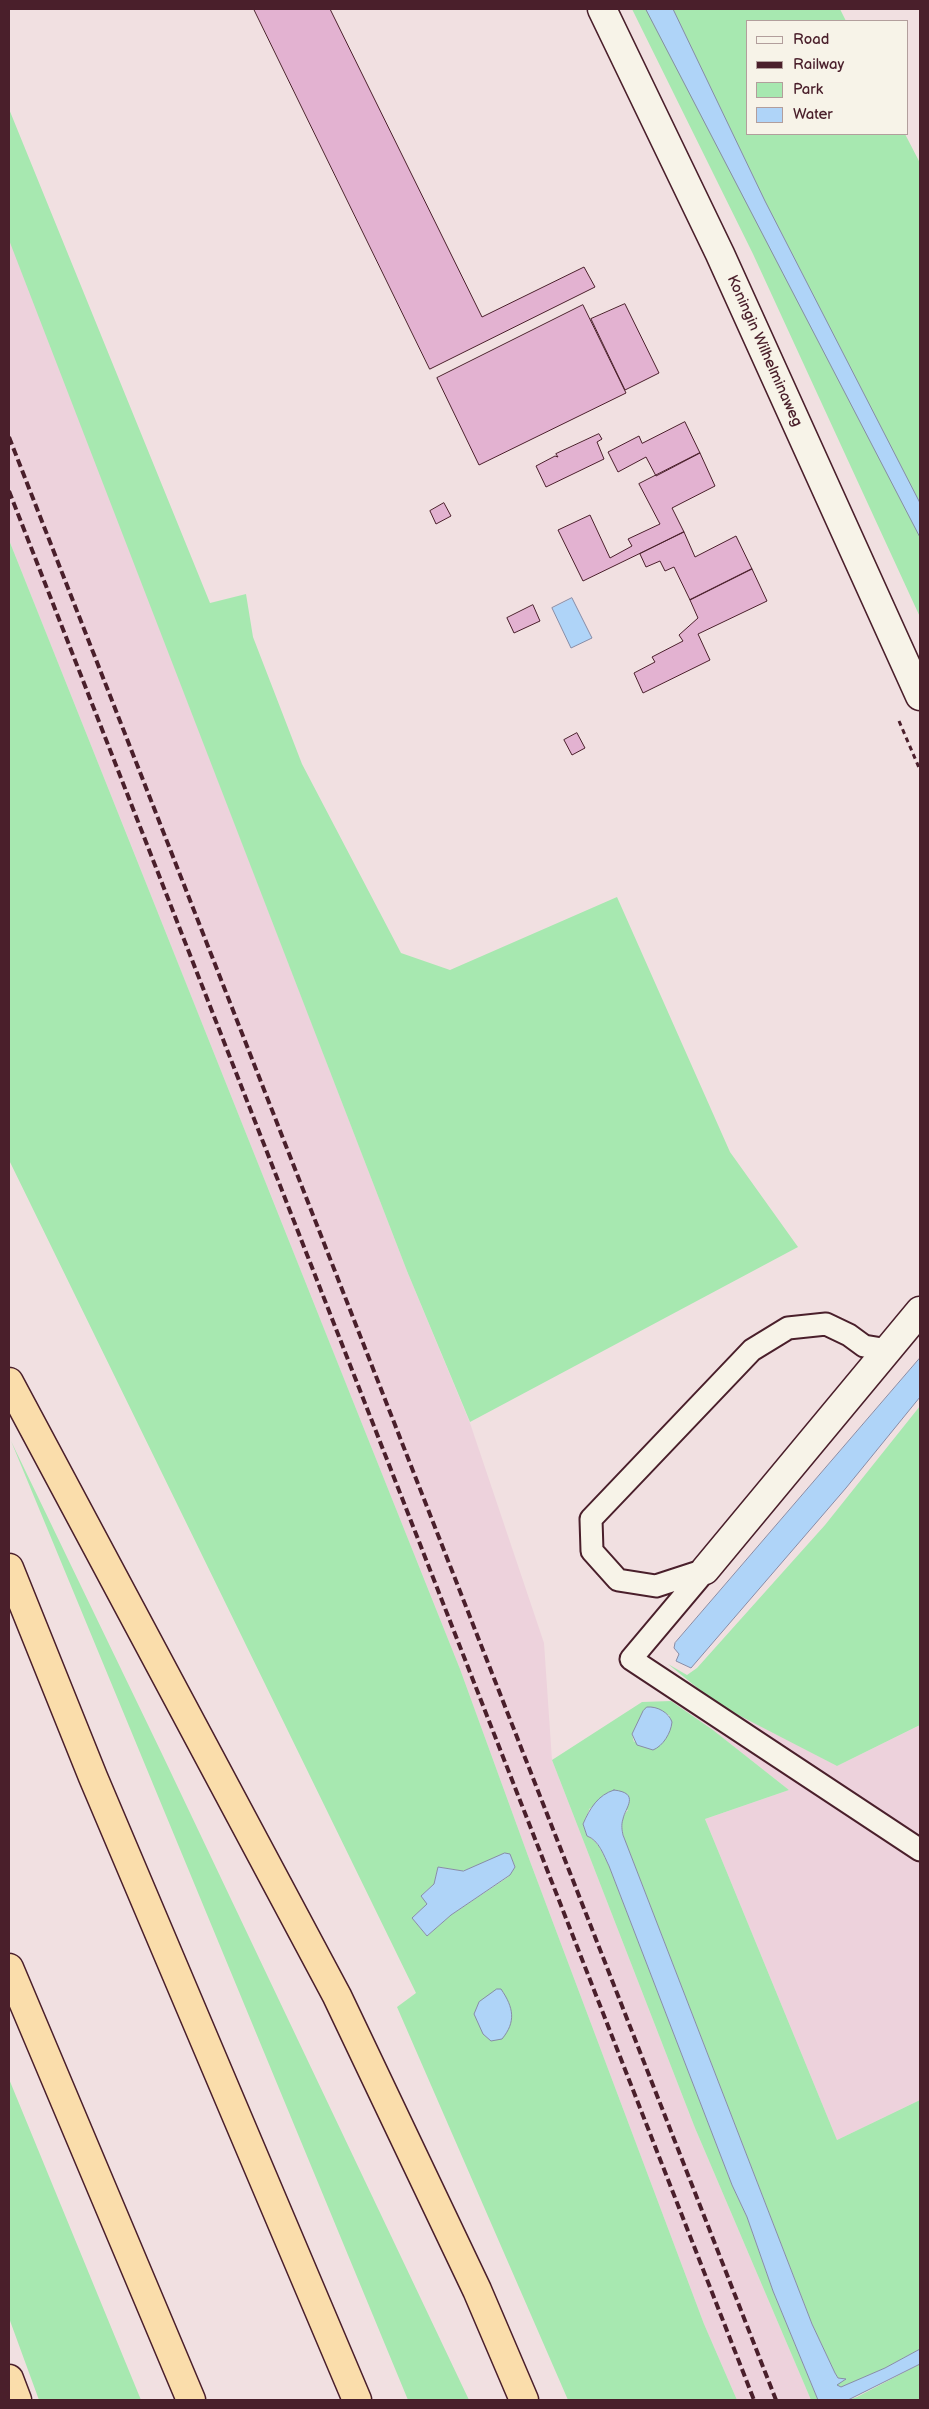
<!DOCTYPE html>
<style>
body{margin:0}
#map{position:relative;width:929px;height:2409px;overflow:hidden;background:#f1e0e1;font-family:"Balsamiq Sans",sans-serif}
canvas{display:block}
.frame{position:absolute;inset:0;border:10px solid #4a1f2b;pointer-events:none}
.legend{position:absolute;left:746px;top:20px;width:162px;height:115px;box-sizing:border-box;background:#f7f3e8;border:1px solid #b29e9c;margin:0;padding:6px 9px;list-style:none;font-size:15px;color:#4a1f2b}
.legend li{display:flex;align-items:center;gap:10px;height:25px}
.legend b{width:25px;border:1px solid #b29e9c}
</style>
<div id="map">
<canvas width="929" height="2409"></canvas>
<div class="frame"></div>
<ul class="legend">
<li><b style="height:6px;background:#f7f3e8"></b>Road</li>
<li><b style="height:6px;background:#4a1f2b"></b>Railway</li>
<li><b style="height:14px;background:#a7e8b0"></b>Park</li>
<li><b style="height:14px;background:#afd4f8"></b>Water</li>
</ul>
</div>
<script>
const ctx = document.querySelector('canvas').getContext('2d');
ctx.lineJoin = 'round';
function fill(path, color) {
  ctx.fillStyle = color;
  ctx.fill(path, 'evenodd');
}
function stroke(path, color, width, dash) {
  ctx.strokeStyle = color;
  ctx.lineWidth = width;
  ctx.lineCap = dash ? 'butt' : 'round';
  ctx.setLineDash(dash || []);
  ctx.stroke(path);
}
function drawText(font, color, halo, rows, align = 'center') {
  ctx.font = font + ' "Balsamiq Sans",sans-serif';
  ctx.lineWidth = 4;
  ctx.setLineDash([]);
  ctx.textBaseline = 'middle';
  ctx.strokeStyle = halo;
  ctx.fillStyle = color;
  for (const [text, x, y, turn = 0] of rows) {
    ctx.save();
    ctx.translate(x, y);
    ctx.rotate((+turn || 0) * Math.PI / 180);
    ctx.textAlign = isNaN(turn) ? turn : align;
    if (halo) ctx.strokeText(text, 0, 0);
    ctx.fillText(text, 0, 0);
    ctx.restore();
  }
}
const built = new Path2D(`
 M9,237l398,1034 63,152 74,220 8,117 143,368 116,272h-74l-33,-76 -173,-460 -71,-195 -451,-1129z
 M688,1681l16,14 133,71 83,-41v375l-83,40 -132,-321 84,-29 -76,-60 -42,-29z`);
const green = new Path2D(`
 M632,9h208l6,12h-98v113h157l15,29v454l-167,-363z
 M9,109l201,494 36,-9 7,43 49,127 99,189 49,17 167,-73 113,255 68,95 -328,175 -63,-151 -398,-1031z
 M9,540l451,1129 71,195 173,460 33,76h-169l-171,-393 19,-14 -407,-833zM510,1854l5,13 -7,10 -57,38 -24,21 -15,-18 16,-14 -7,-8 13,-12 4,-17 25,4z
 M920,1406v319l-83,41 -120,-62 -49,-40 19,11 10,-7 128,-143z
 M11,1441l152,315 306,644h-61z
 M671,1701l42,29 76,60 -84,29 132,321 83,-40v249l-35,19 -45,20 -4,-4 9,-4 -7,-2 -3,-5 -23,-49 -184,-476c-5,-12 -11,-27 0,-38l-38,-2 -7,16 4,12c12,5 17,20 22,30l123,319 15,32 26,74 45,109h-7l-116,-272 -143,-368 90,-58zM654,1707l16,9 -36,26 -2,-8z
 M9,2079l132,321h-102l-30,-82z
 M920,2364v36h-72l9,-3z`);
const water = new Path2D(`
 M646,9h27l92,192 155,302v34z
 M572,598l20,40 -21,10 -19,-40z
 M920,1358v39l-74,91 -155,180 -15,-7 3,-7 -5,-6 1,-5z
 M647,1707c11,-1 22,6 25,15 -1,11 -9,24 -19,28l-16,-5 -5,-11 11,-23z
 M614,1790c27,3 11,18 9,29 -2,6 -1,11 0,16l189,489 23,49 3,5 8,1 -9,6 4,2 44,-19 35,-19v15l-72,36h-30l-45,-109 -26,-74 -15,-32 -123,-319c-5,-10 -10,-26 -22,-30l-4,-12c7,-16 15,-29 31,-34z
 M505,1853l5,1 5,13 -5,8 -59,40 -24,21 -15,-18 15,-14 -6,-8 13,-12 4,-17 25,4z
 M497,1989h4c13,19 15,33 1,50l-11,2 -8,-7 -9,-20 5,-12z`);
const building = new Path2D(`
 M254,9h76l152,308 102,-50 11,20 -165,82z
 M625,304l34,69 -34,17 -34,-71z
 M583,305l43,88 -147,72 -42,-87z
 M685,422l15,31 -44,23 -10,-19 -28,15 -10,-20 31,-16 3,7z
 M599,434l3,5 -5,3 7,17 -58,28 -10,-21 19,-10 3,1 -2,-3z
 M700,453l15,33 -43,22 12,24 -101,49 -25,-51 32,-15 20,43 22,-12 -4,-7 32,-15 -21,-40z
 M444,503l7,13 -15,8 -6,-13z
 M684,532l11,25 41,-21 16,33 -62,31 -16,-33 -9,4 -5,-10 -14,6 -6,-13z
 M752,569l15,32 -69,33 12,26 -67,33 -9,-20 21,-11 -3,-5 31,-16 -4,-6 19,-17 -8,-18z
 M533,605l7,16 -26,12 -7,-15z
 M577,733l8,15 -13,7 -8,-15z`);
const path = new Path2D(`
 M899,721l21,49`);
const lane = new Path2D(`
 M705,1570l-49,16 -38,-6 -26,-29 -1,-32 161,-169 36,-22 38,-4 23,11 15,11 24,4
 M705,1571l-74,88 289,191`);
const street = new Path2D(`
 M705,1570l215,-259`);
const secondary = new Path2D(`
 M602,9l118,245 200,442`);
const highway = new Path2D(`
 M9,1382l328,614 140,294 47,110
 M9,1568l84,209 264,623
 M9,1968l182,432
 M9,2379l8,21`);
const rail = new Path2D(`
 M9,437l767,1963
 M9,491l745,1909`);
const streetNames = [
 ["Koningin Wilhelminaweg",764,351,66]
];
fill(built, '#edd2dc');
fill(green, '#a7e8b0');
fill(water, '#afd4f8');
stroke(water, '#878ca6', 1);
fill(building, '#e3b2d1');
stroke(building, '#4a1f2b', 1);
stroke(lane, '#4a1f2b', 25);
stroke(street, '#4a1f2b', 31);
stroke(secondary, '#4a1f2b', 31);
stroke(highway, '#4a1f2b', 31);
stroke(path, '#4a1f2b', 3, [5, 4]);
stroke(lane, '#f7f3e8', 21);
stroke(street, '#f7f3e8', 28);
stroke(secondary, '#f7f3e8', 28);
stroke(highway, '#faddab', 28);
stroke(rail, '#4a1f2b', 4, [8, 4]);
drawText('15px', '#4a1f2b', '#f7f3e8', streetNames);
</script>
